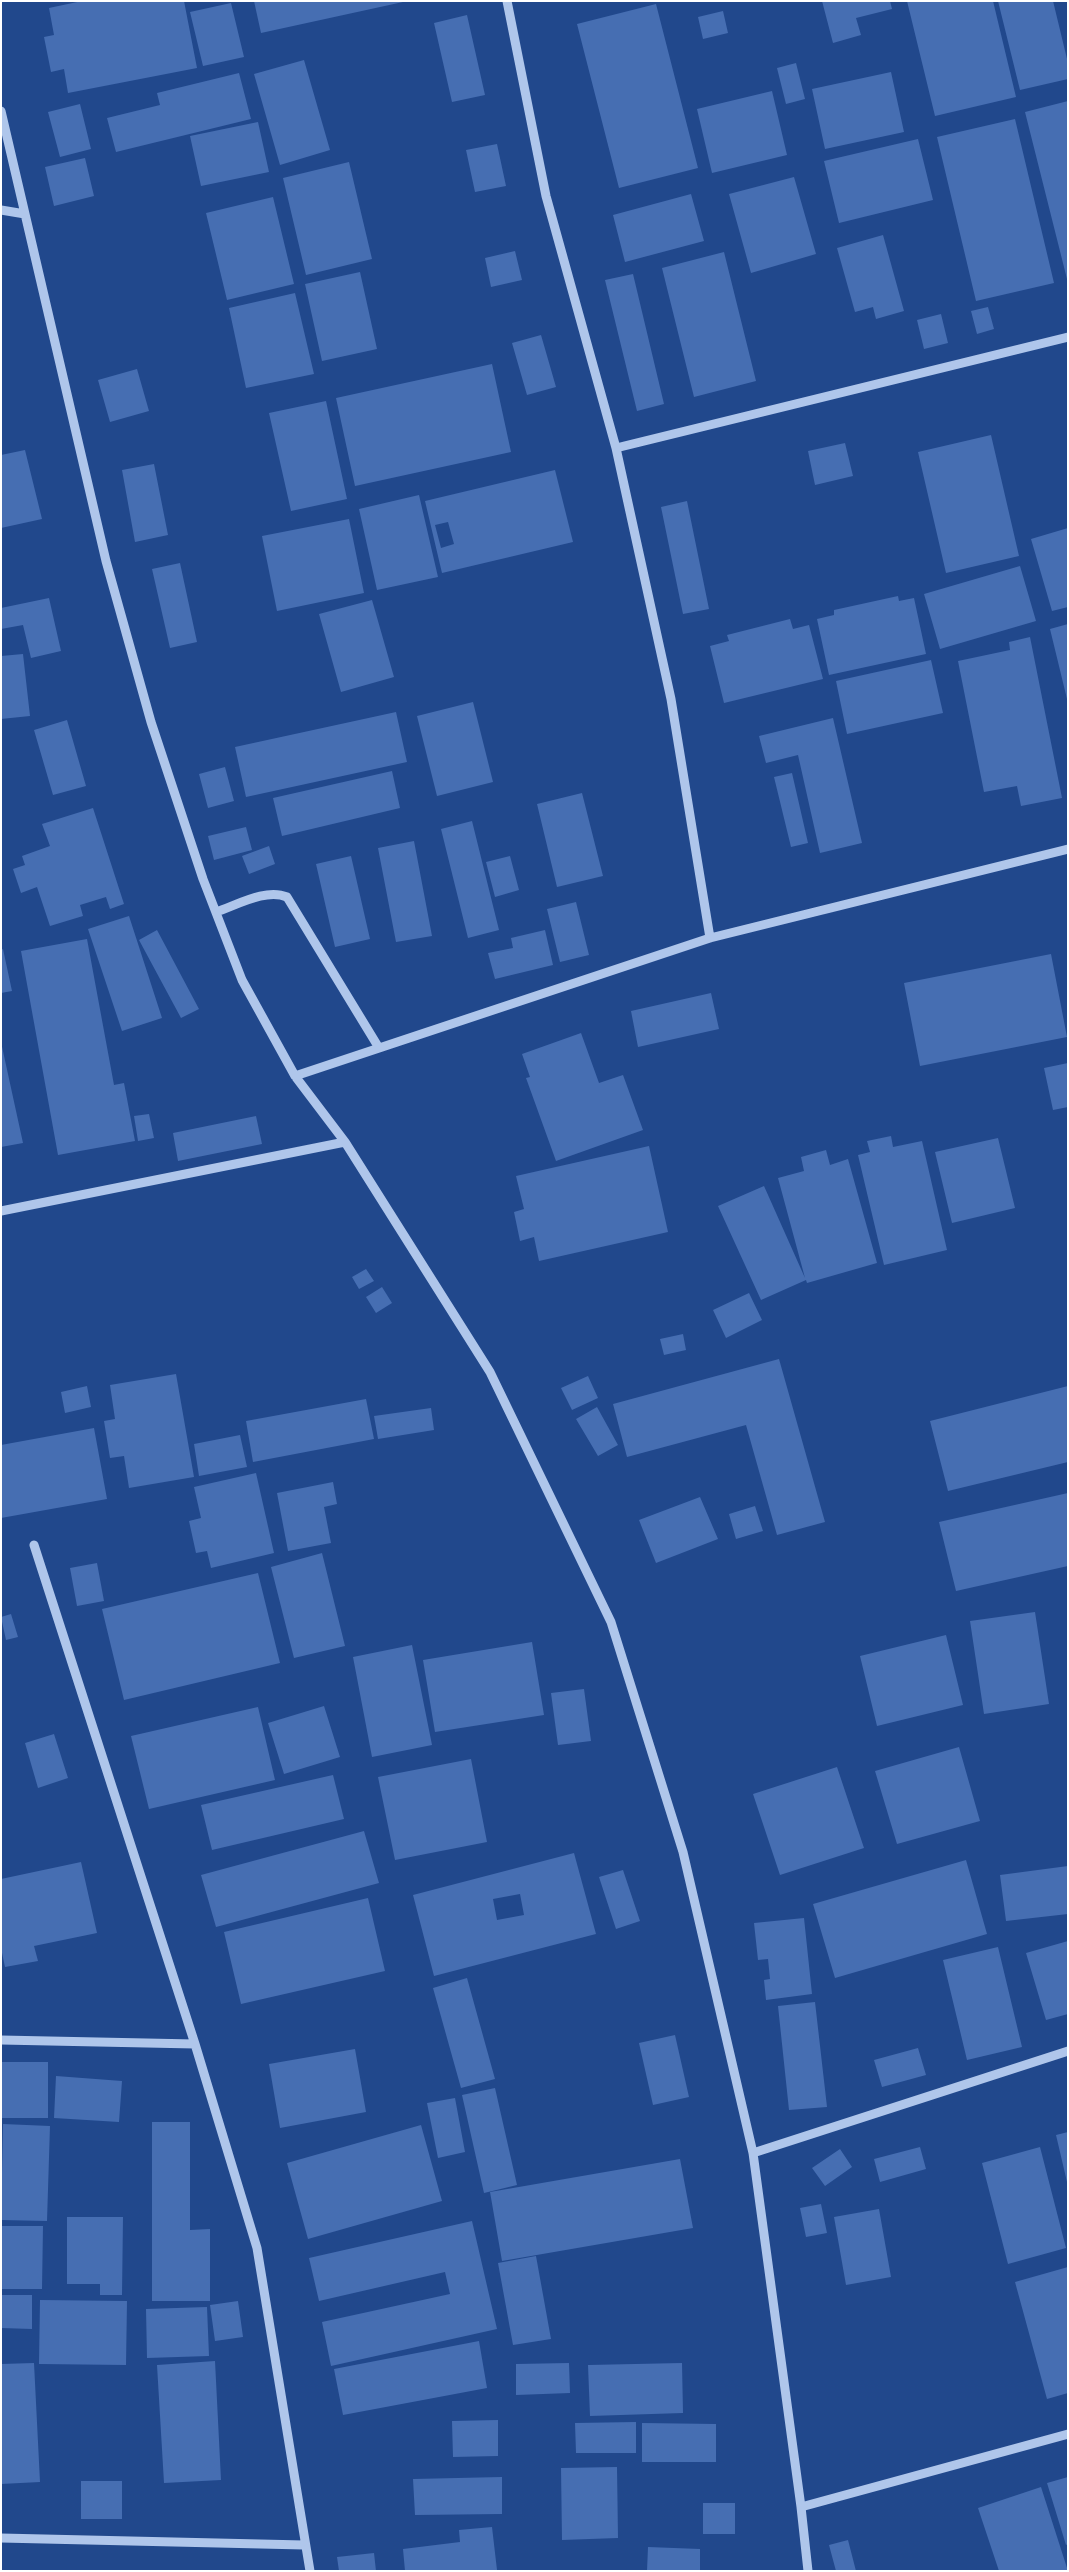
<!DOCTYPE html>
<style>
body{margin:0}
#map{position:relative;width:1069px;height:2572px;overflow:hidden;background:#21488c;font-family:"Public Sans",sans-serif}
canvas{display:block}
.frame{position:absolute;inset:0;border:2px solid #fff;pointer-events:none}
</style>
<div id="map">
<canvas width="1069" height="2572"></canvas>
<div class="frame"></div>
</div>
<script>
const ctx = document.querySelector('canvas').getContext('2d');
ctx.lineJoin = 'round';
function fill(path, color) {
  ctx.fillStyle = color;
  ctx.fill(path, 'evenodd');
}
function stroke(path, color, width, dash) {
  ctx.strokeStyle = color;
  ctx.lineWidth = width;
  ctx.lineCap = dash ? 'butt' : 'round';
  ctx.setLineDash(dash || []);
  ctx.stroke(path);
}
const building = new Path2D(`
 M82,1h102l13,67 -129,25 -4,-24 -13,3 -7,-35 10,-2 -5,-27z
 M254,1h149v1l-142,31z
 M822,1h68l2,8 -36,9 5,17 -28,8z
 M907,1h86l23,96 -81,19z
 M998,1h55l15,62v16l-48,11z
 M231,3l13,54 -41,9 -13,-54z
 M656,4l42,164 -79,20 -42,-164z
 M723,11l5,22 -25,6 -5,-22z
 M467,15l18,80 -33,7 -18,-79z
 M304,60l26,90 -50,15 -26,-91z
 M796,63l9,36 -19,5 -9,-36z
 M891,72l13,60 -79,17 -13,-60z
 M239,73l12,46 -135,33 -9,-34 53,-13 -3,-12z
 M772,91l15,64 -75,18 -15,-64z
 M1068,101v178h-1l-42,-167z
 M80,104l11,45 -31,8 -12,-45z
 M1015,119l39,164 -78,18 -39,-164z
 M258,122l11,50 -68,14 -11,-50z
 M918,139l15,61 -94,23 -15,-62z
 M497,144l9,42 -31,6 -9,-42z
 M85,158l9,38 -40,10 -9,-39z
 M349,162l23,97 -66,16 -23,-97z
 M794,177l22,77 -65,19 -22,-79z
 M691,194l13,47 -79,21 -12,-47z
 M273,197l21,87 -67,16 -21,-87z
 M883,235l21,76 -28,8 -3,-12 -18,5 -18,-64z
 M515,251l7,29 -31,7 -6,-29z
 M724,252l32,129 -62,16 -32,-129z
 M360,272l17,77 -55,12 -17,-77z
 M633,274l31,130 -27,7 -32,-131z
 M295,293l19,81 -68,14 -17,-80z
 M988,307l6,22 -17,5 -6,-23z
 M941,314l7,29 -24,6 -7,-29z
 M541,335l15,52 -29,8 -15,-52z
 M492,364l19,88 -156,34 -19,-88z
 M137,369l12,42 -39,11 -12,-42z
 M326,401l21,98 -56,12 -22,-98z
 M991,435l28,121 -73,17 -28,-121z
 M845,443l8,33 -38,9 -7,-34z
 M25,450l17,69 -41,9v-73z
 M154,464l14,71 -33,7 -13,-72z
 M555,470l18,72 -131,31 -17,-72zM448,522l6,22 -13,4 -6,-23z
 M419,495l19,82 -61,13 -18,-81z
 M687,501l22,108 -26,5 -22,-107z
 M349,519l15,74 -87,18 -15,-75z
 M1068,528v79l-16,4 -21,-72z
 M180,563l17,79 -27,6 -18,-79z
 M1020,566l16,55 -96,28 -16,-55z
 M898,596l1,5 15,-3 12,56 -97,21 -12,-56 17,-4v-5z
 M49,598l12,53 -30,7 -8,-33 -22,4v-21z
 M372,600l22,77 -53,15 -22,-78z
 M790,619l3,10 16,-4 14,54 -99,24 -14,-57 19,-5 -2,-6z
 M1068,624v75h-1l-17,-70z
 M1030,637l32,161 -41,8 -4,-20 -33,6 -26,-131 52,-11 -1,-8z
 M23,654l7,62 -29,3v-63z
 M931,660l12,53 -96,21 -11,-53z
 M473,702l20,80 -56,14 -20,-80z
 M396,712l11,50 -161,35 -11,-50z
 M833,718l29,125 -42,10 -22,-98 -32,8 -7,-27z
 M67,720l19,66 -33,9 -19,-65z
 M225,767l9,34 -26,7 -9,-34z
 M392,771l8,37 -118,28 -9,-38z
 M792,773l16,70 -17,4 -17,-70z
 M582,793l21,83 -46,11 -20,-83z
 M93,808l31,96 -14,5 -4,-12 -26,8 3,11 -33,10 -13,-39 -16,6 -8,-24 12,-4 -3,-9 28,-10 -8,-22z
 M472,821l27,109 -31,8 -27,-109z
 M246,827l6,23 -38,10 -6,-24z
 M414,841l18,95 -36,6 -18,-94z
 M269,846l6,18 -26,10 -7,-18z
 M351,856l19,83 -35,8 -19,-83z
 M510,856l9,34 -24,7 -9,-35z
 M576,902l13,53 -29,7 -13,-53z
 M129,916l33,102 -40,13 -34,-102z
 M157,930l42,79 -18,9 -42,-78z
 M545,930l8,35 -58,14 -7,-26 25,-5 -2,-10z
 M87,939l27,146 10,-2 11,58 -77,14 -37,-204z
 M3,949l9,42 -11,2v-43z
 M1051,954l16,83 -147,29 -16,-83z
 M711,993l8,36 -81,18 -7,-36z
 M581,1033l18,50 24,-8 20,55 -87,31 -30,-83 4,-1 -8,-23z
 M1,1042l22,101 -22,4z
 M1068,1063v44l-15,3 -9,-42z
 M149,1114l5,24 -16,3 -4,-25z
 M256,1116l6,28 -84,17 -5,-28z
 M891,1136l2,11 29,-6 25,109 -63,15 -26,-110 12,-3 -3,-11z
 M998,1138l17,70 -63,15 -17,-71z
 M649,1146l19,86 -129,29 -5,-24 -14,4 -6,-29 10,-3 -8,-33z
 M826,1150l4,15 18,-6 29,104 -70,20 -1,-3 -45,20 -43,-94 46,-20 41,92 -27,-100 26,-7 -3,-14z
 M366,1269l8,12 -15,8 -7,-12z
 M382,1287l10,16 -16,10 -10,-16z
 M749,1293l13,27 -36,18 -13,-28z
 M683,1334l3,16 -22,5 -4,-16z
 M779,1359l46,163 -48,13 -31,-110 -119,32 -14,-53z
 M176,1374l18,103 -65,11 -5,-32 -14,2 -6,-37 11,-2 -5,-34z
 M588,1376l10,22 -26,12 -11,-22z
 M87,1386l4,21 -26,6 -4,-21z
 M1068,1386v76l-120,29 -18,-70z
 M366,1399l8,40 -121,23 -7,-41z
 M597,1407l21,38 -20,11 -22,-37z
 M431,1408l3,22 -56,9 -4,-23z
 M94,1428l13,71 -106,19v-73z
 M240,1435l7,32 -48,9 -5,-32z
 M256,1473l18,80 -63,15 -4,-17 -11,2 -7,-32 12,-3 -7,-31z
 M333,1482l4,22 -13,3 7,36 -43,8 -11,-58z
 M1068,1493v73l-112,25 -17,-69z
 M700,1497l18,42 -62,24 -17,-43z
 M755,1506l8,25 -27,8 -7,-25z
 M322,1553l23,93 -51,12 -23,-91z
 M97,1563l7,38 -27,5 -7,-38z
 M258,1573l22,90 -156,37 -22,-91z
 M1035,1612l14,92 -65,10 -14,-93z
 M11,1614l7,23 -12,3 -5,-23z
 M946,1635l17,70 -86,21 -17,-70z
 M532,1642l12,73 -109,17 -12,-72z
 M412,1645l20,100 -60,12 -19,-100z
 M584,1689l7,52 -33,4 -7,-52z
 M324,1706l16,51 -56,17 -16,-51z
 M258,1707l17,73 -126,29 -18,-73z
 M54,1734l14,44 -30,10 -13,-45z
 M959,1747l21,74 -83,23 -22,-73z
 M471,1759l16,83 -92,18 -17,-83z
 M837,1767l27,81 -84,27 -27,-81z
 M333,1775l11,44 -132,31 -11,-45z
 M364,1831l15,52 -163,44 -15,-52z
 M574,1853l22,81 -162,42 -21,-81zM520,1894l4,21 -27,5 -4,-21z
 M966,1860l21,74 -152,44 -22,-74z
 M81,1862l16,71 -63,13 4,15 -33,6 -4,-19v-69z
 M1068,1866v48l-62,7 -6,-46z
 M623,1870l17,51 -24,8 -17,-52z
 M368,1898l17,73 -144,33 -17,-72z
 M804,1918l8,76 -46,6 -2,-20 6,-1 -2,-20 -10,1 -4,-37z
 M1068,1941v73l-22,6 -20,-67z
 M998,1947l24,100 -55,13 -24,-100z
 M467,1978l28,101 -34,9 -28,-100z
 M815,2002l12,105 -38,3 -11,-104z
 M675,2035l14,62 -36,8 -14,-62z
 M918,2048l8,27 -44,12 -8,-27z
 M355,2049l11,63 -86,16 -11,-64z
 M1,2062h47v56h-47z
 M56,2076l66,5 -3,41 -65,-4z
 M495,2088l22,97 -33,8 -22,-98z
 M455,2098l10,54 -27,6 -11,-55z
 M152,2122h38v108l20,-1v72h-58z
 M3,2124l47,2 -3,95 -46,-1z
 M421,2125l21,76 -134,38 -21,-76z
 M1068,2132v50h-1l-11,-47z
 M920,2147l6,22 -46,13 -6,-23z
 M1040,2147l26,101 -58,16 -26,-101z
 M840,2149l12,18 -27,19 -13,-18z
 M680,2159l13,69 -191,33 -12,-69z
 M821,2204l6,29 -21,4 -6,-29z
 M879,2209l12,68 -45,8 -12,-68z
 M67,2217h56l-1,78h-22v-11h-33z
 M472,2221l25,108 -166,37 -9,-44 128,-28 -5,-22 -126,29 -10,-43z
 M1,2226h42l-1,63h-41z
 M536,2256l15,83 -38,6 -15,-82z
 M1068,2267v126l-21,6 -32,-117z
 M1,2295h31v34l-31,-1z
 M40,2300l87,1 -1,64 -87,-1z
 M238,2301l5,36 -28,4 -5,-36z
 M207,2307l2,49 -62,2 -1,-49z
 M479,2341l8,47 -144,27 -9,-46z
 M215,2361l6,119 -57,3 -7,-118z
 M34,2363l6,119 -39,2v-120z
 M569,2363l1,30 -54,2v-31z
 M682,2363l1,50 -93,3 -2,-51z
 M498,2420v36l-45,1 -1,-36z
 M636,2422v31h-60l-1,-30z
 M642,2423l74,1v38h-74z
 M617,2467l1,71 -56,2 -1,-72z
 M502,2477v37l-87,1 -2,-36z
 M1068,2477v67l-2,1 -19,-62z
 M81,2481h41v38h-41z
 M1041,2487l27,84h-69l-21,-63z
 M703,2503h32v31h-32z
 M492,2527l5,43 -92,1 -2,-22 57,-7 -1,-12z
 M848,2540l8,31h-20l-7,-26z
 M648,2547l52,2v22h-53z
 M374,2553l2,18h-37l-2,-14z`);
const minor = new Path2D(`
 M507,1l39,195 70,252 55,251 39,239
 M1,111l105,450 45,161 52,157 39,101 53,96 50,66 145,230 121,250 72,230 70,301 48,354 7,64
 M1,210l24,4
 M616,448l452,-111
 M216,912c21,-7 50,-24 71,-15l92,151
 M295,1076l415,-138 358,-89
 M1,1211l344,-69
 M34,1545l161,499 62,204 53,323
 M1,2040l194,4
 M753,2153l315,-102
 M801,2507l267,-73
 M1,2538l303,7`);
fill(building, '#466eb2');
stroke(minor, '#afc6eb', 9);
</script>
